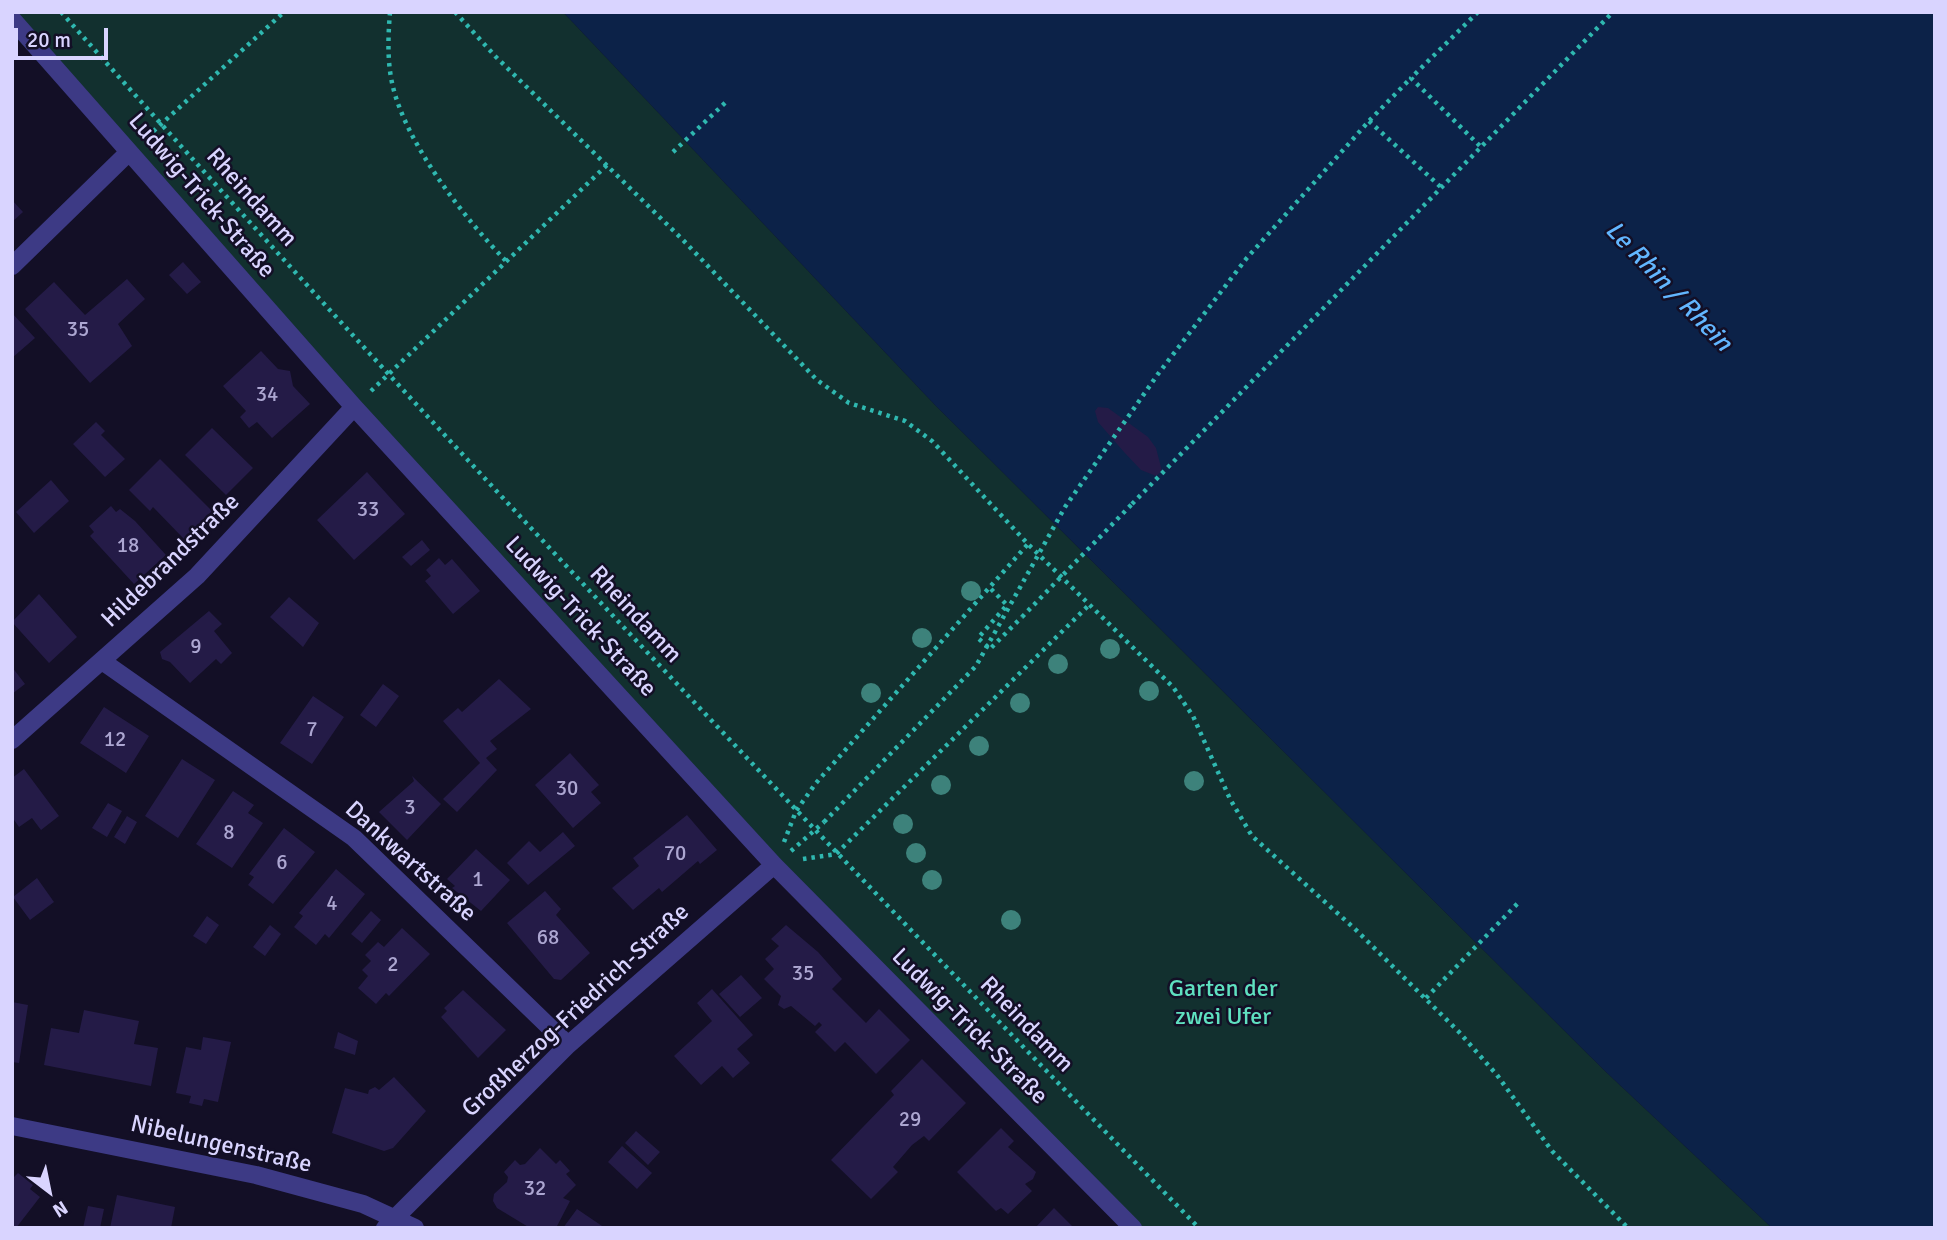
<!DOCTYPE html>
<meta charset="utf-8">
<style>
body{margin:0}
#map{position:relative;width:1947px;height:1240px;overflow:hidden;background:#130f26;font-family:Signika,sans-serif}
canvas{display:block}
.frame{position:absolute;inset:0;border:14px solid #d9d4ff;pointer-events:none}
.north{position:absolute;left:14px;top:1156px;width:70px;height:70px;-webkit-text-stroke:5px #130f26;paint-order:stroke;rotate:148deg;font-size:19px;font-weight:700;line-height:28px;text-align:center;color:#d9d4ff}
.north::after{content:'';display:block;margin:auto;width:24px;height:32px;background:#d9d4ff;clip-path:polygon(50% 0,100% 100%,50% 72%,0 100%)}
.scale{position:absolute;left:14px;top:28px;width:94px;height:32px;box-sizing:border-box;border:4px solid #d9d4ff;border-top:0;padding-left:9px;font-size:21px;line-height:24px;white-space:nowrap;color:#d9d4ff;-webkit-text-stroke:5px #130f26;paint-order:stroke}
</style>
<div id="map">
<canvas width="1947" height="1240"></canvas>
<div class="frame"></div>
<div class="north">N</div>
<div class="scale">20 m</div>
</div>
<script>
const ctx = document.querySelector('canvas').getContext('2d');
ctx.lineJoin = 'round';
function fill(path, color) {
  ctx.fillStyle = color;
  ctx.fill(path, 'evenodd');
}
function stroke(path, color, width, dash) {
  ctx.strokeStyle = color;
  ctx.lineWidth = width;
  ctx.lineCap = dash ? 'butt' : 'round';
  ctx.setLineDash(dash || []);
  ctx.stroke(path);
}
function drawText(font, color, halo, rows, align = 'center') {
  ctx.font = font + ' Signika,sans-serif';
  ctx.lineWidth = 5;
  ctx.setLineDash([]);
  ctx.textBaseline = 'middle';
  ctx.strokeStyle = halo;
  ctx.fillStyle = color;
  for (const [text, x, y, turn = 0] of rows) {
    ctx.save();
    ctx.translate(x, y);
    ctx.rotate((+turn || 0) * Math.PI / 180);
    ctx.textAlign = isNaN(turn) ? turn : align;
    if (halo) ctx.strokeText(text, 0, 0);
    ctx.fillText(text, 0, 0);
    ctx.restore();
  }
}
const green = new Path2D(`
 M12,12h551l372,393 671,667 166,156h-644l-760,-801 -356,-394z`);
const water = new Path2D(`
 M563,12h1372v1216h-163l-166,-156 -671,-667z`);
const building = new Path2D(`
 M12,200l11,12 -11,10z
 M183,262l18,20 -14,12 -18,-19z
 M127,279l18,20 -27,25 14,22 -42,37 -65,-74 29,-27 31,33z
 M12,313l23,25 -23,20z
 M261,351l17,18 12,2 3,15 17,18 -38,34 -15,-16 -8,6 -9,-11 6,-6 -23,-25z
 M1098,407l10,1 40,29 8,11 6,23 -6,5 -15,-6 -17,-18 -26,-30 -3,-11z
 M96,422l9,9 -4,4 24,24 -20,18 -32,-33z
 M212,428l41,40 -27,27 -41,-40z
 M160,459l52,52 -28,28 -31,-32 -3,4 -21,-21z
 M367,472l38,42 -51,46 -37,-40z
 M51,480l18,21 -35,32 -18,-21z
 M111,506l5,6 4,-3 15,12 31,34 -32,29 -44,-48 4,-4 -5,-6z
 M422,540l8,10 -19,16 -9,-9z
 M439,558l6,7 7,-6 28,32 -27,23 -28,-33 6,-5 -5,-6z
 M39,594l38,43 -28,26 -37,-41z
 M289,597l30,26 -16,24 -33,-30z
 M209,611l13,13 -8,7 18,22 -11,11 -5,-5 -26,24 -20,-21 -8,-3 -2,-7z
 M12,667l13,17 -13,10z
 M499,679l32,30 -41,32 7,8 -11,9 11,12 -40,42 -14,-13 37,-36 -37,-42 15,-13 4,4z
 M383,684l16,12 -23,31 -16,-12z
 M313,696l31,21 -32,47 -32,-21z
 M104,707l45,29 -23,37 -46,-30z
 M570,753l29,32 -8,7 10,11 -28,25 -38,-43z
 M182,759l33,21 -37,58 -33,-22z
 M24,769l35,47 -18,14 -9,-12 -13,9 -7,-10v-39z
 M412,776l29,28 -34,36 -28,-28 35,-31z
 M233,791l21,14 -6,8 15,10 -31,45 -36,-24z
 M108,803l14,8 -15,26 -15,-9z
 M687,815l30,35 -17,14 -2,-3 -36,31 -3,-4 -26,22 -21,-22 27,-22 -6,-8z
 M127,816l10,6 -12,22 -11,-7z
 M284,828l31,24 -42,52 -25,-19 6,-8 -5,-3z
 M563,832l12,14 -47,39 -21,-22 22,-22 11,11z
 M476,849l34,31 -29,31 -29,-23 3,-2 -8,-7z
 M336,869l29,25 -36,44 -4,-4 -9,11 -22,-18 9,-11 -4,-3z
 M37,878l17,24 -24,18 -17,-23z
 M545,891l16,18 -5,6 34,38 -29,27 -7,-1 -47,-56z
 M371,911l10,9 -19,23 -11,-9z
 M207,916l12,9 -13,19 -13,-8z
 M270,925l11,9 -16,22 -12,-9z
 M786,925l32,27 24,27 -10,10 34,34 13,-14 31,31 -34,34 -31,-32 -10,10 -20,-20 7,-7 -3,-3 -4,4 -24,-20 -7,3 -6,-4 3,-9 -17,-17 10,-10 -9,-10 14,-13 -8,-7z
 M402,928l28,26 -41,42 -3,-3 -10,11 -18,-16 10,-12 -6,-6 9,-9 -6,-6 13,-13 6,5z
 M741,975l21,23 -22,19 -21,-23z
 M712,989l41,46 -16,14 13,14 -17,15 -11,-12 -21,19 -27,-29 38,-35 -15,-18z
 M463,990l43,40 -28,28 -37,-41 6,-6 -3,-3z
 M12,1002l16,3 -9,58 -7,-1z
 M84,1010l55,11 -5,23 24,4 -7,38 -107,-21 7,-37 28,5z
 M338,1032l20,9 -3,14 -21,-7z
 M203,1037l28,5 -13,60 -14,-3 -2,7 -13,-3 2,-7 -15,-3 10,-46 15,3z
 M922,1059l44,44 -37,38 -5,-5 -12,9 -19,22 5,5 -27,27 -40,-39 63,-65 -3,-4z
 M394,1077l32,34 -33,37 -9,3 -52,-18 13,-45 23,6 1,-4 6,-3 4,3z
 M1001,1128l13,13 -6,6 28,25 -3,7 -8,5 7,7 -24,23 -7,-6 -5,3 -39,-39z
 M636,1131l24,21 -12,13 -23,-22z
 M622,1146l30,27 -15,16 -29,-27z
 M540,1148l16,16 4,-4 10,11 -4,3 10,11 -13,13 7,3 -14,27h-26l-33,-20 -4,-7 1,-7 13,-12 1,-5 -4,-5 11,-12 5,5 5,-1z
 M18,1173l15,12 -3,4 10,8 -24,31h-4v-53l2,2z
 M117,1195l58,12 -4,21h-61z
 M88,1206l16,3 -4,19h-17z
 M1054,1208l20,20h-39z
 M577,1209l28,19h-42z`);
const path = new Path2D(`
 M61,12c369,415 750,818 1138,1216
 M390,12c-2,25 -3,51 3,75 14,58 72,132 113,174
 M455,12l41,45 187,183 134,140 32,23 56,18 27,20 96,103 145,143 20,29 37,83 22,37 103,93 104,103 38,43 55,76 76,77
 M1478,12l-67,66 72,71
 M1369,121l75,69
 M147,137l137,-125
 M673,152l53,-50
 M371,391l237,-227
 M1132,504l481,-492
 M991,589l16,16 -29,33 12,11 32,-32
 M784,842l12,-31 20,-28 212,-239
 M791,851l33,-29
 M803,859l33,-5 254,-250
 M1426,998l94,-97`);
const minor = new Path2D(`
 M12,19l342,388 420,458 359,363
 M12,266l117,-114
 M102,661l252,177 214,207
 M12,740l185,-164 157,-169
 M12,1126l244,49 107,29 52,24
 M385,1228l183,-183 206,-180`);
const pathBridge = new Path2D(`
 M1022,617l110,-113
 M824,822l152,-156 89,-159 93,-133 88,-115 123,-138 42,-43`);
const trees = [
 [971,591],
 [922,638],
 [1110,649],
 [1058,664],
 [1149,691],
 [871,693],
 [1020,703],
 [979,746],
 [1194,781],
 [941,785],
 [903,824],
 [916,853],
 [932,880],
 [1011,920]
];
const numberNames = [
 ["35",78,330],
 ["34",267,395],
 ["33",368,510],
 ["18",128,546],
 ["9",196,647],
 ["7",312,730],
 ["12",115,740],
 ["30",567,789],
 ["3",410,808],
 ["8",229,833],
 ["70",675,854],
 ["6",282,863],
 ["1",478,880],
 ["4",332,904],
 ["68",548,938],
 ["2",393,965],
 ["35",803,974],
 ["29",910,1120],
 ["32",535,1189]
];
const streetNames = [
 ["Ludwig-Trick-Straße",201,196,49],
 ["Rheindamm",251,198,48],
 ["Hildebrandstraße",171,561,-44],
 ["Rheindamm",635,615,47],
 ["Ludwig-Trick-Straße",580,617,47],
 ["Dankwartstraße",410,862,42],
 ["Großherzog-Friedrich-Straße",576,1011,-43],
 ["Rheindamm",1026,1025,46],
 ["Ludwig-Trick-Straße",969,1027,45],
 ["Nibelungenstraße",221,1145,13]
];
const parkNames = [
 ["Garten der",1223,990],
 ["zwei Ufer",1223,1018]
];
const waterNames = [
 ["Le Rhin / Rhein",1668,287,46]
];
fill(green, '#12302f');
fill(water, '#0c2248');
fill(building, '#241b47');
stroke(path, '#2fb8b0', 4.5, [3.5, 5]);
stroke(minor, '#3d3a85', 18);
stroke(pathBridge, '#2fb8b0', 4.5, [3.5, 5]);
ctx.fillStyle = '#3d827b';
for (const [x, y] of trees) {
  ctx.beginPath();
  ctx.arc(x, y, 10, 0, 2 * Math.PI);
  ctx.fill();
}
drawText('21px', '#aca6d1', null, numberNames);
drawText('24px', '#d9d4ff', '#130f26', streetNames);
drawText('24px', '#5fe0c0', '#130f26', parkNames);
drawText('italic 26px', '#62b6ff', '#130f26', waterNames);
</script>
